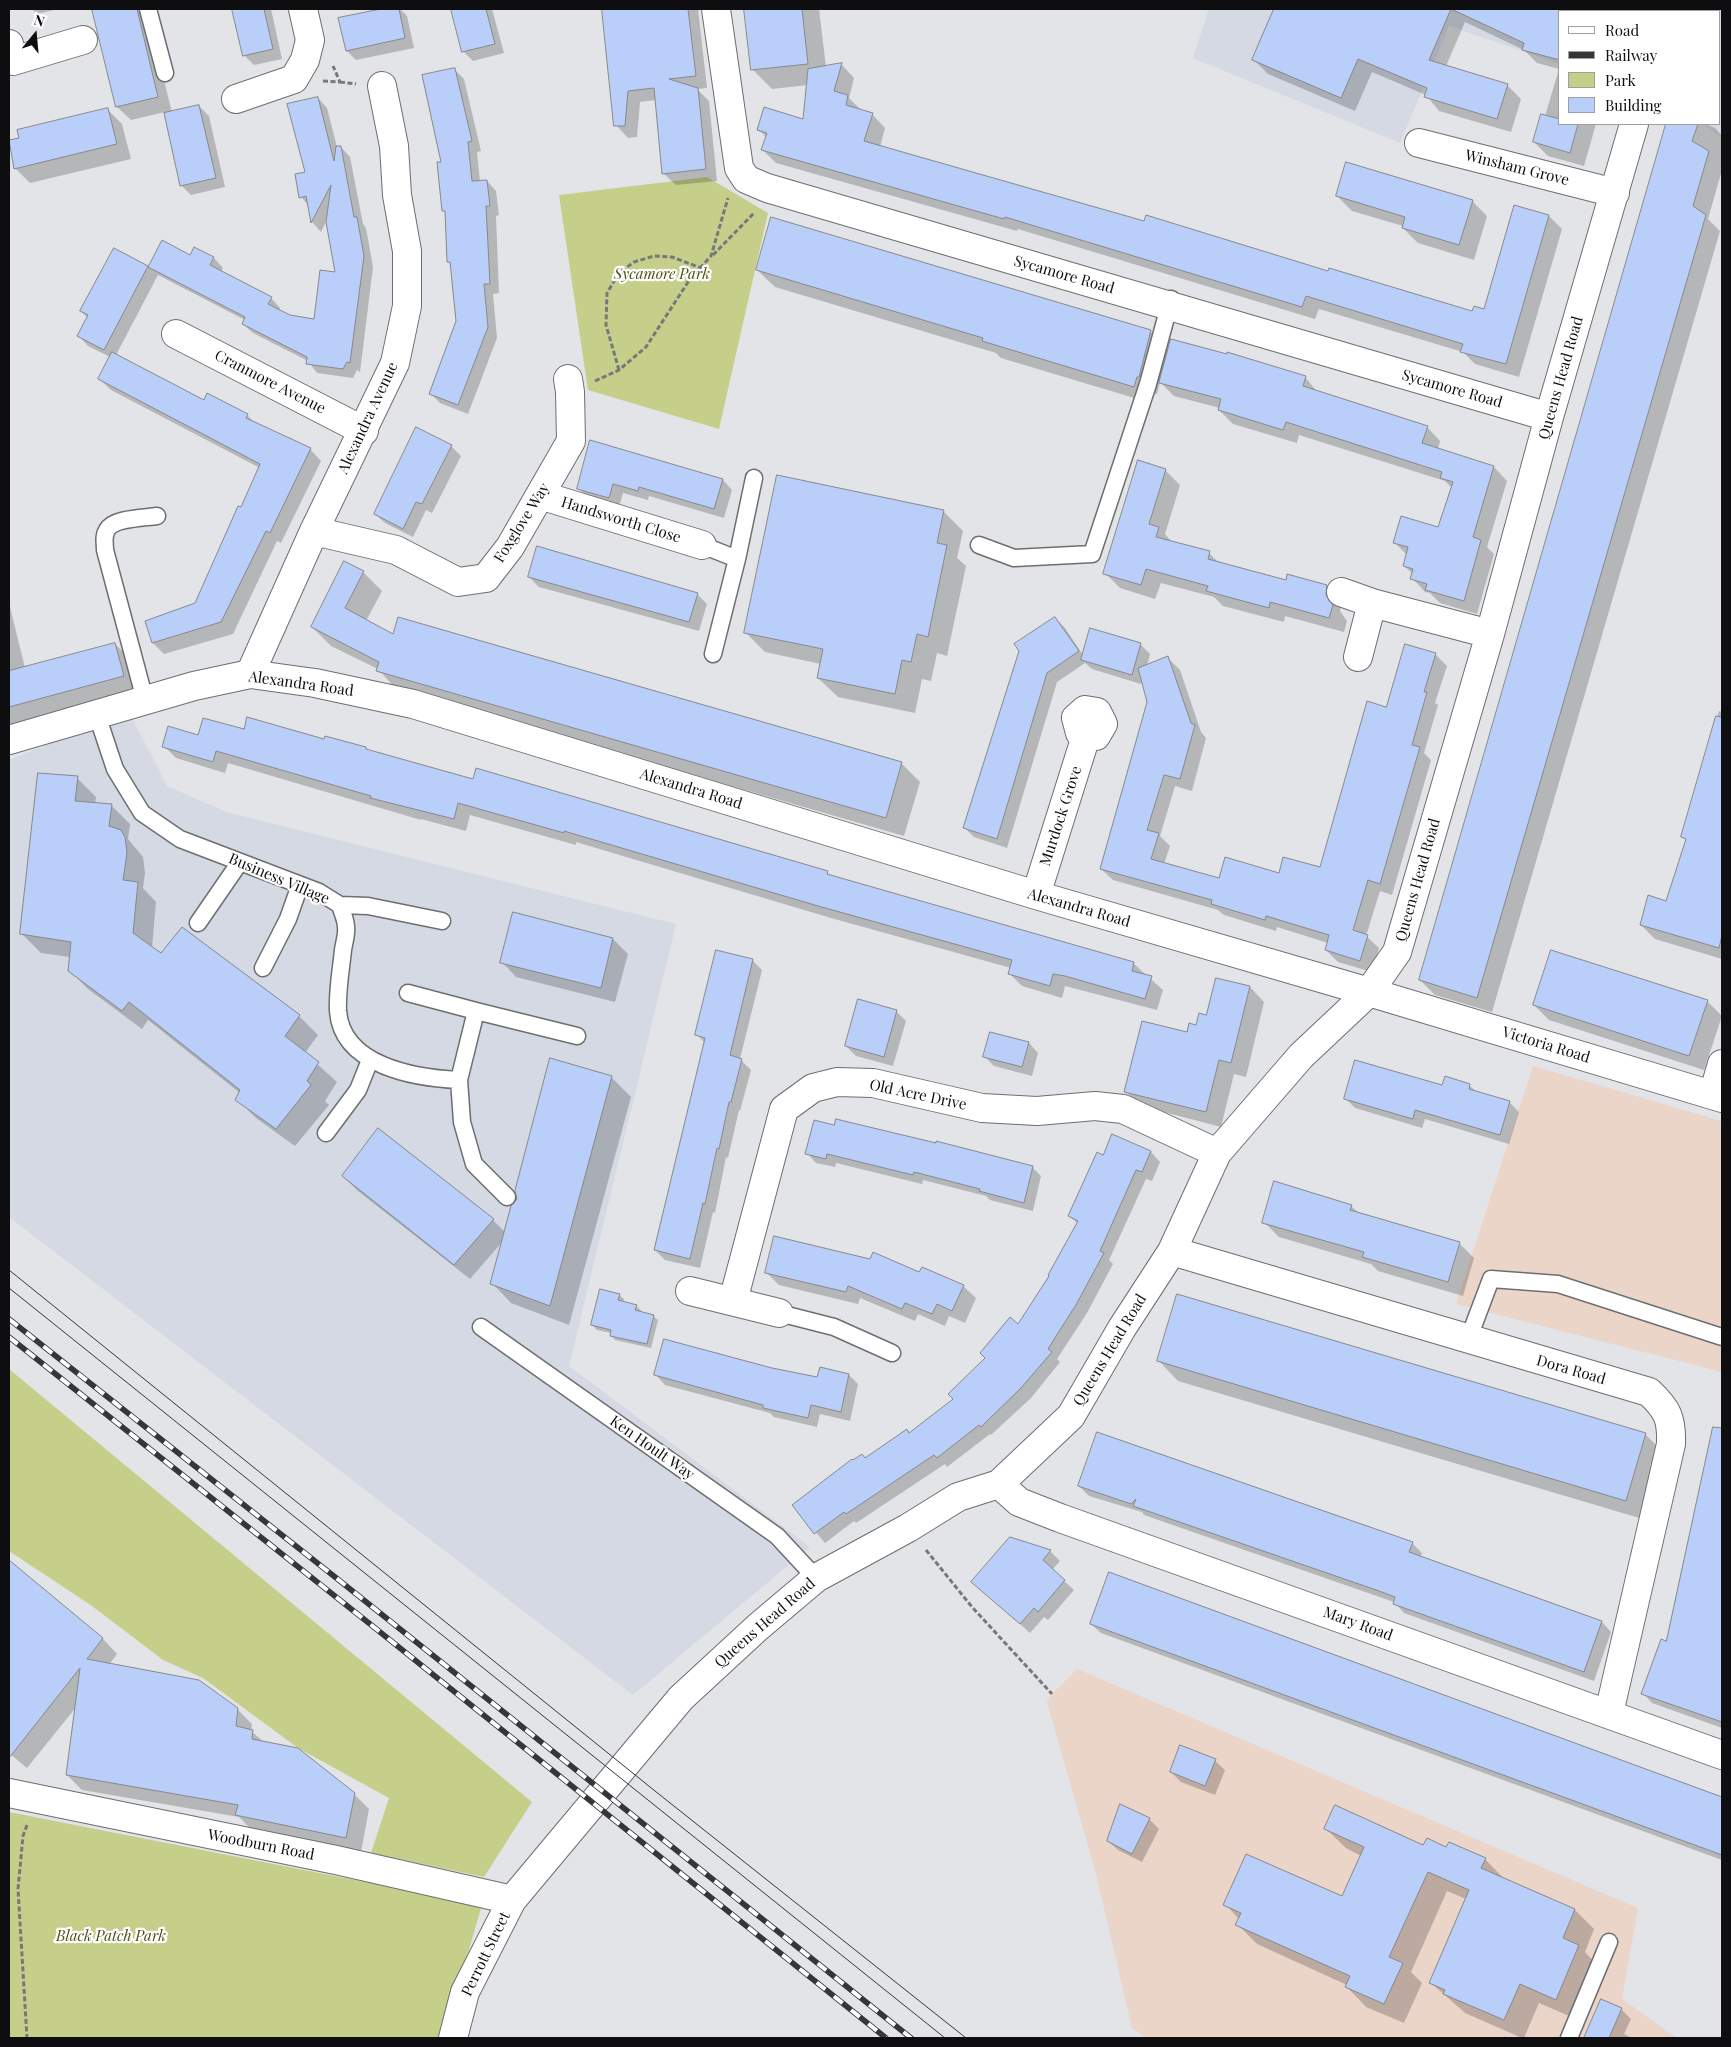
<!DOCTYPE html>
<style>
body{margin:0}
#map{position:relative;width:1731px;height:2047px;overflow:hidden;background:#e2e4e7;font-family:"Playfair Display",serif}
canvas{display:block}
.frame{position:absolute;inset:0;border:10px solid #0e0e10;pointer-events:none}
.legend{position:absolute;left:1558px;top:10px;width:162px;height:115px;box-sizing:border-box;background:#fff;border:1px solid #9f9f9f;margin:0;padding:6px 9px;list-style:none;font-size:15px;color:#0e0e10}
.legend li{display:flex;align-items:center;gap:10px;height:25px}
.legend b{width:25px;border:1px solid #9f9f9f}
.north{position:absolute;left:10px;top:10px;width:50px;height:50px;-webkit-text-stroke:4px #fff;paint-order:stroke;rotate:17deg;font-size:14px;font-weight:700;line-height:20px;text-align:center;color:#0e0e10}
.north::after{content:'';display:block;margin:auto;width:18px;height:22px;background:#0e0e10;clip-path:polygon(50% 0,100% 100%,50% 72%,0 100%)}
</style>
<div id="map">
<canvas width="1731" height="2047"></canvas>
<div class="frame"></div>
<ul class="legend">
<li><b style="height:6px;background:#fff"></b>Road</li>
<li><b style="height:6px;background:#353638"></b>Railway</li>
<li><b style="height:14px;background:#c6cf8a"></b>Park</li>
<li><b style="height:14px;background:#b9cef8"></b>Building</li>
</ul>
<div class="north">N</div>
</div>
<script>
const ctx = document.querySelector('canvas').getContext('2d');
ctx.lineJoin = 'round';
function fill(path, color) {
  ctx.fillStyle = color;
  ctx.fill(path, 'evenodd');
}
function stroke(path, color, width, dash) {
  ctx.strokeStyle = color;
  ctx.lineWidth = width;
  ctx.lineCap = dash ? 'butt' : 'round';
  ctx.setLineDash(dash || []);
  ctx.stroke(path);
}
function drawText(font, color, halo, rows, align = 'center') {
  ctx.font = font + ' "Playfair Display",serif';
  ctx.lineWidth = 4.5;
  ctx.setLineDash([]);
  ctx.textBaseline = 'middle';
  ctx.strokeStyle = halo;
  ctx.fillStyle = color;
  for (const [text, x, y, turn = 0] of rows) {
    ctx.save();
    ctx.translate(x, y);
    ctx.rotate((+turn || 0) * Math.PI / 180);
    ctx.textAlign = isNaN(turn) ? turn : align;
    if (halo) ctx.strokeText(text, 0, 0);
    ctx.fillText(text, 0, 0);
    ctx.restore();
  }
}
const built = new Path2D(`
 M1209,9h439l-1,2h-87v53l-111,-38 -49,117 -207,-85z
 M1704,9h18v130l-18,-15h16v-113h-17z
 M129,712l38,74 62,27 447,111 -107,442 241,181 -177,148 -624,-478v-457z`);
const education = new Path2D(`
 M1533,1066l189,55v251l-266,-68z
 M1077,1669l561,239 -16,91 55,39h-531l-14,-10 -36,-154 -49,-172 5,-8z`);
const green = new Path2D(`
 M707,177l61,36 -49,216 -131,-39 -29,-195z
 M9,1369l523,433 -48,75 -113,-24 18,-55 -91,-50 -95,-70 -40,-18 -71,-54 -83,-55z
 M9,1812l473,93 -39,133h-434z`);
const shadow = new Path2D(`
 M32,9h26l-21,5z
 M94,9h52l26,103 27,-6 10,10 16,71 -34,8 -10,-10 -16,-73 -34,8 -14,-13z
 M233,9h38l11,50 -28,6 -10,-10z
 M386,9h14l7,7 7,32 -58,12 -9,-9 -8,-32z
 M452,9h40l12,44 -31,8 -10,-10z
 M603,9h95l9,79 -10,1 12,12 8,80 -41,4 -13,-12 -7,-73 -16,2 -3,35 -9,1 -12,-13z
 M745,9h74l7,58 16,-2 12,13 -5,20 12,12 11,4 13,14 -5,19 265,76 328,89 12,-2 64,-94 13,13 -43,148 -44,-13 -12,-12 -144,-43 -4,10 -297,-90 -1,2 -241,-68 -13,-13 4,-12 -8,-8 45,-10 4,-35 -36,4 -20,-20z
 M1276,9h277l9,2h-2v113h36l-12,42 -36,-10 -14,-14 11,-26 14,-47 -22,-6 -13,-13 -59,-28 -19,44 61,19 14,14 -10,33 -72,-21 -13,-16 -54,-23 -17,39 -87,-37 -14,-14z
 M454,69l10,10 17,72 -4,1 3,30 7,-1 9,10 3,24 -3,1 3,77 -6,1 4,44 -29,76 -28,-11 -9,-9 26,-73 -6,-56 -2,-3 -3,-48 -2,-3 -1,-48z
 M318,98l9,10 10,39h4l9,10 13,67 3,4 7,39 -13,105 -3,-2 -4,8 -36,-5 -9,-12 -55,-28 -10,-9 2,-4 -87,-45 -42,80 88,47 43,13 8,8 55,26 11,12 -40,82 -4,-2 -44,93 -69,20 -11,-11 43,-39 64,-136 -149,-78 -12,-11 11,-22 -22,-11 -9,-10 9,-18 -7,-7 67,-44 1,1 13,-26 29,15 4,-8 19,9 9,10 -2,4 50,26 9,10 -1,3 10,5 26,4 22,-47 -10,-53 -6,12 -9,-10 -3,-16 -8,-9z
 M107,109l15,15 9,35 -101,24 -15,-15 -6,-27z
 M1667,124h38l10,4 7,8v34l-14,49 12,12 -228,781 -57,-17 -15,-15z
 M1337,196l135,5 15,15 -13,44 -56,-17 -15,-15v-2l-51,-15z
 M757,270l393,61 19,19 136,27 13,16 109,34 13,14 -2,8 56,18 13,14 -20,66 7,7 -17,60 -37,-11 -10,-10 -5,-1 -13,-14 1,-4 -9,-8 3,-11 -12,-12 44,-15 13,-40 -7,-7 -146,-46 -2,8 -64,-19 -14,-14 1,-2 -46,-12 -14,-14 -3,12h-3l-3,9 -150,-45 -5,-5 -221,-66z
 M591,442l132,38 9,10 -8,28 -75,-22 -1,4 -25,-7 -4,14 -31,-9 -10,-10z
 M451,446l10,10 -29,57 -6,-3 -13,27 -28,-14 -10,-9z
 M1165,470l15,15 -15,49 8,9 36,10 11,11 67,17 40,5 15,15 -2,10 7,10 -3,11 -59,-16 -1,6 -61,-16 -9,-9 -53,-14 -6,16 -35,-11 -15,-15z
 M943,511l20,20 -6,27 9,8 -19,90 -10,-3 -6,28 -9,-2 -7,34 -77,-16 -20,-19 3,-14 -56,-12 -20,-20z
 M363,572l19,19 -16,30 28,14 507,128 19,19 -16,54 -508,-147 -18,-20 -47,-23 -19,-19z
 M529,577l168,17 10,10 -8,27 -160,-44z
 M9,603l16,65 90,-24 18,18 9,32 -133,36z
 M1055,618l10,10 18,27 57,-11 10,10 -3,12 21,-8 12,12 21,62 5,6 -14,53 -17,-5 -15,50 10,10 -6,18 55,15 61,-5 41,-6 66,-160 48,-54 12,12 -12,37 3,2 -14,48 7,7 -39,135 -12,-4 -14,45 13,12 -7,24 -34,-10 -12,-12 2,-7 -51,-16 -1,4 -52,-16 -6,-5 -105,-30 -12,-11 48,-167 -6,-22 -2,4 -49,-15 -7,-6 -28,19 -50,166 -33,-11 -9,-9z
 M1719,711l3,1v247l-67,-20 -14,-14 26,-23 20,-61 -4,-4z
 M245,731l80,10 41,7 3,4 458,120 4,5 302,86 30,27 -6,20 -92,-24 -3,12 -40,-12 -12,-12 1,-6 -180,-50 -255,-76v3l-106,-30 -4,16 -45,-12v1l-193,-57 -3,10 -49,-15 -12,-12 35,-10z
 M77,778l19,19 -1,7 16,1 19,19 -2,15 15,18 2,16 -2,15 13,14 -4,46 9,7 21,-26 117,87 19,19 -13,18 32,29 -12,19 4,4 -34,41 -39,-28 -19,-19 3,-6 -92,-73 -6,9 -54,-40 -19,-19 1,-13 -29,-4 -19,-19z
 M613,939l15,15 -13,48 -99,-25 -14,-15z
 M752,960l10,10 -22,89 11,11 -11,41 -1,-1 -11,48 -2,-1 -11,56 -2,-1 -13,56 -35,-8 -10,-10 50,-207 -8,-8z
 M1250,987l14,15 -18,75 -12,-3 -13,53 -80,-21 -15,-14 62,-59 19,-16z
 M1707,1001l15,15 -18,54 -155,-50 -15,-15z
 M896,1011l10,10 -13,45 -37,-10 -10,-10z
 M1029,1043l9,10 -6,23 -38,-10 -10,-10z
 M611,1077l20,20 -62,228 -58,-22 -19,-20 11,-42 -33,38 -112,-88 -15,-15 36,-47 114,91 12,12z
 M1469,1085l9,8 31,9 10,10 -10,32 -84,-25 -3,9 -67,-20 -10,-10z
 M815,1122l217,45 9,9 -8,35 -43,-11 -4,-4 -63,-16 -1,4 -86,-21 -1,4 -19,-4 -9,-10z
 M1151,1152l9,10 -8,19 -6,-2 -37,81 4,4 -26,49 -30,46 3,3 -29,36 -40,37 -1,-1 -43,33 -2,-3 -89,59 -2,-2 -29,22 -32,-38 72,-46 45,-25 45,-35 64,-73 31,-50 28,-52 -8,-8 33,-60z
 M1351,1206l8,7 100,30 15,15 -11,38 -85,-25 -7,-7 -92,-27 -15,-15z
 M766,1272l154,2 43,12 13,12 -11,25 -16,-7 -4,10 -27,-12 -3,7 -55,-23 -2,6 -79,-19z
 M619,1295l5,4 -1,4 13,3 5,4 -1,3 13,3 5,4 -7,28 -36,-8 -4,-5v-2l-14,-3 -5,-5z
 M1159,1361l486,73 20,20 -19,66 -468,-139z
 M771,1370l47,9 31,-4 9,9 -8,37 -30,-7 -3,13 -43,-10 -4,-4 -105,-28 -9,-10z
 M1709,1450l13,3v182l-28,-6z
 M1079,1486l333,57 10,10 -2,5 182,64 9,10 -17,49 -190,-68 -10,-11 -250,-87 -2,-3 -53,-16z
 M1010,1538l40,13 10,10 -8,9 22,20 -26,30 -4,-3 -14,16 -47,-42z
 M9,1561l94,78 14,15 -8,11 128,44 15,15 -1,7 14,12 89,51 15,15 -8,43 -109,-22 -13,-13 -157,-27 -15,-15 10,-69 -50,62 -18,-15z
 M1109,1574l613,225v61l-621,-227 -10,-9z
 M1661,1641l61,22v65l-70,-25 -9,-10z
 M1215,1761l10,9 -10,25 -34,-13 -10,-10z
 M1149,1819l10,10 -17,33 -24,-12 -10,-9z
 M1326,1829l98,18 23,1 38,11 20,21 70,30 19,19 -9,23 13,14 -22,53 -37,-16 -15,35h-2l-57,-25 -34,-30 35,-84 -19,-8 -36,81 11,11 -18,40 -38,-16 -19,-20v-2l-90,-41 -20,-20 2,-5 -14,-15 117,-6 19,-42 -15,-8z
 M1621,2009l10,10 -7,15 8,4h-47z`);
const building = new Path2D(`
 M92,9h45l21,88 -42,10z
 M232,9h32l9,40 -30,7z
 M381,9h18l6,29 -59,13 -8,-33z
 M451,9h35l9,35 -33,8z
 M602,9h86l8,67 -27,3 29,9 8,81 -44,5 -8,-86 -26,3 -3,35h-11z
 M744,9h58l6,55 -57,6z
 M1274,9h286v51l-38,-10 2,-7 -73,-34 -22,51 79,24 -11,35 -73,-22 3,-9 -69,-29 -17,39 -89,-38z
 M842,63l-8,28 14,4 -2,10 27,8 -9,28 280,80 2,-6 182,56 1,-3 143,43 2,-5 10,3 30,-104 35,10 -43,149 -46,-12 3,-8 -157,-48 -4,11 -297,-90 -1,2 -243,-69 6,-17 -10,-3 7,-23 39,12 5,-50z
 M455,68l17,73 -4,1 4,39 15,-1 3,26h-4l4,78h-6l4,43 -30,78 -29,-11 27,-73 -6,-59h-3l-2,-51h-3l-5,-49h4l-19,-87z
 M318,97l16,64 2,-15h5l13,71h3l7,39 -14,107 -3,-1 -4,7 -37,-5 1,-7 -65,-33 3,-7 -97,-50 14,-27 28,15 4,-8 20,10 -4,8 62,32 -4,7 22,11 24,4 6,-49 15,2 -9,-50 5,-37 -20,38 -5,-27 -7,2 -4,-24 10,-2 -18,-68z
 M199,105l17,73 -36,8 -16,-73z
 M108,108l9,36 -103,25 -5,-29 10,-2 -2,-8z
 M1541,114l19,5v5h18l-8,29 -37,-11z
 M1666,124h32l-6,17 17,10 -16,55 13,9 -229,783 -58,-18z
 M1346,162l127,38 -14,45 -57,-17 3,-11 -69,-21z
 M771,217l380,113 -12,47h-2l-3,10 -152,-46 1,-3 -227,-68z
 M114,248l34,18 -44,84 -27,-14 11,-21 -8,-4z
 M1171,339l56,15v-2l79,24 -3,10 125,40 -6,17 72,23 -21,71 8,3 -17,61 -39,-11 2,-6 -17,-5 3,-10 -10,-3 5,-19 -15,-4 8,-27 37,11 15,-45 -13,-4 2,-6 -156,-50 -3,8 -65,-20 3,-11 -62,-16z
 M112,352l92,48 3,-7 41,21 -2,4 65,30 -41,85 -4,-2 -45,91 -69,21 -7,-22 50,-18 43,-97 3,1 19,-43 -162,-85z
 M416,427l36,18 -30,59 -6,-2 -13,27 -29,-15z
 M590,440l133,39 -9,30 -75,-22 -1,4 -25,-7 -4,14 -32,-9z
 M1138,460l28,9 -17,55 10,3 -3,10 54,14 -2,8 78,21 1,-6 40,11 -1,10 7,10 -4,13 -59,-16 -1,6 -63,-17 2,-5 -62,-17 -5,16 -38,-11z
 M777,475l167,35 -7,33 10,2 -19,92 -11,-3 -6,28 -9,-2 -7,34 -78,-16 6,-29 -79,-16z
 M537,546l161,47 -9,29 -161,-45z
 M344,561l20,10 -19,37 48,26 5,-17 504,145 -16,56 -510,-147 3,-9 -68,-35z
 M1055,617l24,34 -32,22 -50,166 -34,-11 56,-177 -5,-7z
 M1090,628l51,15 -9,32 -51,-15z
 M115,643l9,33 -115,31v-36z
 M1405,644l31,9 -12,39h3l-15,53 8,2 -40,137 -12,-4 -15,50 15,5 -8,26 -35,-11 4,-15 -63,-19 -1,4 -54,-16 1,-4 -112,-31 47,-167 -9,-34 30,-12 23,67 4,2 -15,54 -16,-4 -17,55 12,3 -8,26 68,19 6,-21 54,16 4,-16 37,10 47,-166 19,6z
 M1716,716l6,1v218l-3,13 -79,-23 8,-30 18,6 20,-62 -5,-2z
 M247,717l77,22 1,-3 41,11v2l107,30 3,-11 352,103 -1,3 307,88 -2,9 20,5 -7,23 -80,-23 -12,-2 -3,12 -42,-12 4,-14 -194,-54 -254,-75v2l-106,-30 -4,16 -84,-21 1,-2 -155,-45 -3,11 -51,-15 6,-21 30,9 5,-17 41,11z
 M38,773l40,3 -3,25 37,3 -3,22 12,4 4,7 2,16 -4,27 15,2 -5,51 28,20 21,-26 118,88 -15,21 34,26 -12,19 4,4 -35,44 -41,-29 5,-10 -111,-88 -7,9 -54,-40 3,-29 -51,-8z
 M513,912l100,26 -12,50 -101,-25z
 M716,950l37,9 -23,96 12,4 -11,43h-2l-10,47 -2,-1 -12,56 -2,-1 -13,56 -36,-9 51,-212 -10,-3z
 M1551,950l157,50 -19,56 -156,-51z
 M1216,978l34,8 -19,77 -12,-3 -13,52 -82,-20 18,-71 45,11 2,-9 7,2 3,-12 7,2z
 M858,999l39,11 -13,47 -39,-11z
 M990,1032l39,10 -7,25 -39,-10z
 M550,1058l62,18 -62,230 -60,-22 21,-78 6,-7 -2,-8z
 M1355,1060l87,25 3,-9 25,8 -1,5 41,12 -10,34 -85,-25 -2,9 -69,-20z
 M836,1119l100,24v-2l97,25 -9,37 -45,-12 1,-2 -66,-17 -1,3 -86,-21 -1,5 -21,-5 9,-34 20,5z
 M378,1128l116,91 -40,46 -112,-89z
 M1112,1134l39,17 -9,21 -6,-2 -36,81 4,2 -27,50 -29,46 4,3 -31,36 -40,39 -2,-2 -42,33 -3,-3 -88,59 -2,-2 -30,22 -22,-29 60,-46 1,1 9,-6 3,4 42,-29 2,4 44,-34 -5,-5 37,-36 -5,-5 30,-36 8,7 31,-48 -1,-1 30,-54 -10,-5 29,-64 6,3z
 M1274,1181l78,24 -2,5 110,32 -12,40 -86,-25 2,-5 -102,-29z
 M774,1236l96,23 3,-7 46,20 3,-5 42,18 -12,26 -15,-7 -5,10 -27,-11 -3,6 -54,-23 -2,6 -81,-19z
 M600,1289l20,5 -2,6 19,5 -2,5 19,5 -7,29 -37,-8 1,-6 -20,-5z
 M1177,1294l469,139 -20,68 -469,-140z
 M664,1339l108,29 45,9 3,-10 29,7 -8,38 -30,-7 -3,13 -45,-10v-3l-109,-30z
 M1713,1427l9,1v294l-81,-28 20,-55 5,2z
 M1097,1432l316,110 -4,10 193,69 -18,51 -191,-68 2,-7 -16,-6 -246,-85 3,-7 -5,5 -53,-18z
 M1010,1537l41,13 -8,10 22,20 -27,32 -4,-4 -14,16 -49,-42z
 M9,1560l94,78 -16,21 112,21 39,28 -2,18 17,4 -1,9 46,9 57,45 -9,45 -111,-23 3,-10 -172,-30 14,-107 -71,90z
 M1109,1572l613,225v58l-632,-231z
 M1180,1745l36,14 -11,27 -35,-14z
 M1120,1804l30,14 -18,36 -25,-13z
 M1335,1805l88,40 4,-7 19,9 3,-5 37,16 -5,10 94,41 -12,29 16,7 -23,55 -36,-16 -16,36 -61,-26 2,-4 -16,-7 40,-93 -41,-18 -39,85 14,6 -19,41 -39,-17 5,-11 -115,-51 6,-12 -18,-8 23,-51 96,42 22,-49 -40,-18z
 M1601,1999l21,9 -13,30h-25z`);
const path = new Path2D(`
 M323,81l17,1 -7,-16
 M340,82l16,2
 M713,255l41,-42
 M619,370l-13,-45 1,-32 12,-20 15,-11 20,-6 18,1 29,11
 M595,381l24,-11 27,-23 44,-68 21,-23 17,-58
 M926,1550l46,57 80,87
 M27,1825l-4,11 -5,53 9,149`);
const lane = new Path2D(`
 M148,9l17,64
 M702,545l35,14 17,-81
 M979,545l35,13 78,-4 56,-170 23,-85
 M713,654l24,-95
 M145,700l-40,-150c0,-7 -2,-14 2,-20 6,-12 37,-12 50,-14
 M97,715l18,54 27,44 38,26 139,53 21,13c2,7 6,15 6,22 1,7 -2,16 -3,23 -2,20 -6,41 -5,61 4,55 77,67 121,69l17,-69 101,25
 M340,905l28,1 74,15
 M198,923l42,-61
 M263,968l25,-49 12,-34
 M408,993l68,18
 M459,1080l3,42 12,42 33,33
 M326,1133l32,-43 12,-30
 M779,1313l55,14 58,26
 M481,1327l296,209 39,42
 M1468,1340l23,-61 67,5 164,53
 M1569,2038l40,-96`);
const street = new Path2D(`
 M716,9l23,159 7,11 21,9 782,229
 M1674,11l1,-2
 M9,44l4,17 70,-21
 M236,99l58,-20 11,-19 5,-20 -7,-31
 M1419,143l196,50
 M176,334l188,97
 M540,495l162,50
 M314,531l82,19 62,32 28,-4 24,-31 61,-106 -1,-49 -2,-13
 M1341,592l31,11
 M1358,657l14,-54 118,31
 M250,674l64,-143 81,-168 12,-57v-55l-10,-56 -3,-49 -12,-60
 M1085,710l12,2 6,12 -7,12h-10l-6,-3 -4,-15z
 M9,740l185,-54 56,-12 65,9 98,21 623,191 333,97 353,106
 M1036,895l50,-159
 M1713,1095l9,-31
 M1172,1251l477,141c18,17 23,26 22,52l-62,269
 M690,1291l89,22
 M733,1301l51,-192 29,-21 24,-6 36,1 109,25 55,3 58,-5 28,3 94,44
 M999,1484l20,18 41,16 662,237
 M9,1793l327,67 176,40
 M453,2038l12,-46 47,-92 169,-202 77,-71 58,-49 92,-50 50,-31 41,-13 72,-68 51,-88 50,-77 45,-98 84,-97 68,-64 28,-40 93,-318 59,-217 85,-293`);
const tram = new Path2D(`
 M9,1270l646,521 311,247
 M9,1288l936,750`);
const rail = new Path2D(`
 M9,1319l326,258 576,461
 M9,1337l361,287 516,414`);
const streetNames = [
 ["Winsham Grove",1517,168,14],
 ["Sycamore Road",1064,275,16],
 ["Queens Head Road",1561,378,-74],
 ["Cranmore Avenue",270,382,27],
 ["Sycamore Road",1452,389,16],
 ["Alexandra Avenue",368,418,-65],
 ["Handsworth Close",621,520,17],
 ["Foxglove Way",522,523,-58],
 ["Alexandra Road",301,684,8],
 ["Alexandra Road",691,789,17],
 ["Murdock Grove",1061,816,-72],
 ["Business Village",279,879,23],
 ["Queens Head Road",1418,880,-74],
 ["Alexandra Road",1079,908,16],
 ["Victoria Road",1546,1045,17],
 ["Old Acre Drive",918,1095,12],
 ["Queens Head Road",1110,1350,-59],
 ["Dora Road",1571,1370,16],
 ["Ken Hoult Way",652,1448,35],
 ["Queens Head Road",765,1623,-41],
 ["Mary Road",1358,1624,20],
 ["Woodburn Road",261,1845,11],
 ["Perrott Street",486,1954,-64]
];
const parkNames = [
 ["Sycamore Park",662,274],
 ["Black Patch Park",111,1936]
];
fill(built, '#d4d9e3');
fill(education, '#ebd5c9');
fill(green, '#c6cf8a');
fill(shadow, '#0003');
fill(building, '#b9cef8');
stroke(building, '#86888b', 1);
stroke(lane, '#6c6e70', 19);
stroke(street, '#6c6e70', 30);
stroke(path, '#77787a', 3, [5, 2.5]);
stroke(lane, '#fff', 16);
stroke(street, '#fff', 28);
stroke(tram, '#353638', 1);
stroke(rail, '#353638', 5.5);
stroke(rail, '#fff', 4, [11]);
drawText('15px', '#0e0e10', '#fff', streetNames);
drawText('italic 15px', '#4c5114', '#fff', parkNames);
</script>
